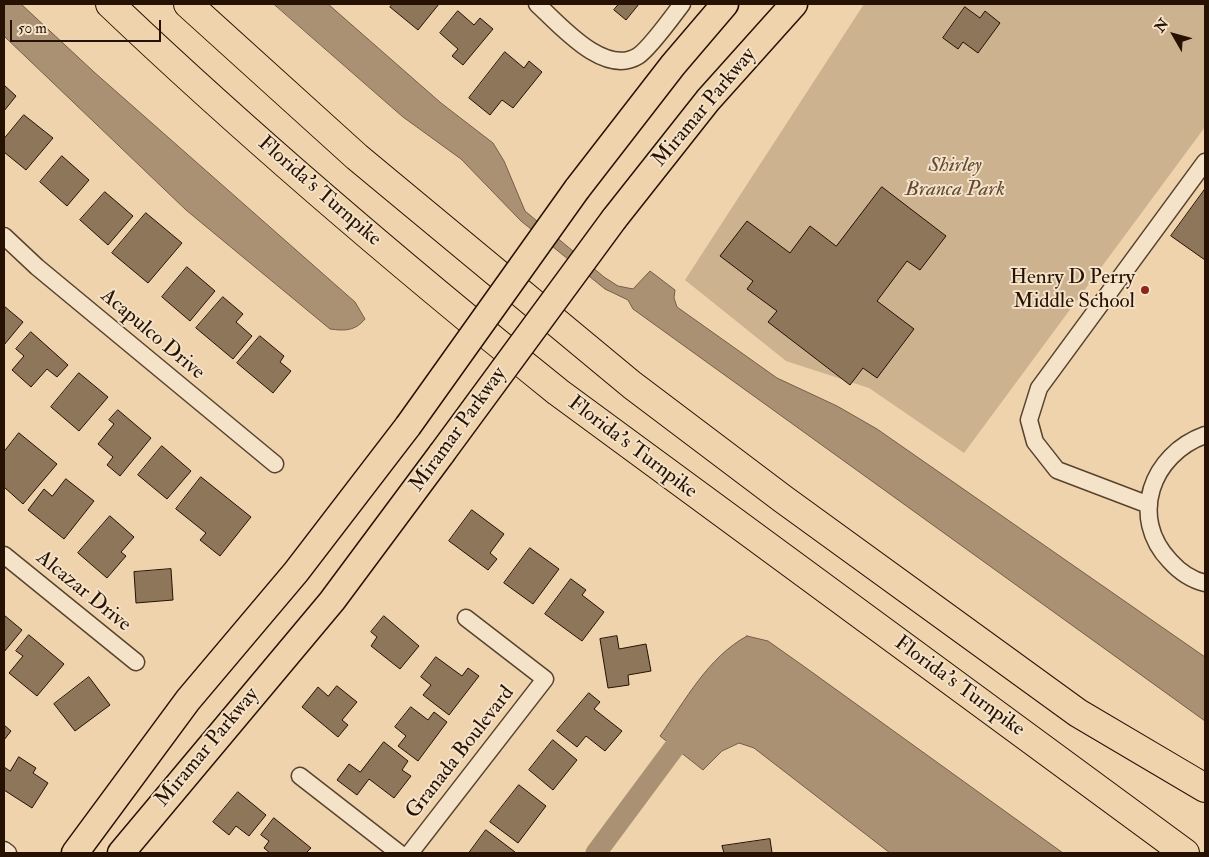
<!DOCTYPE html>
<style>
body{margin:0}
#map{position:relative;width:1209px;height:857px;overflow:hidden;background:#eed3ac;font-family:"IM FELL Double Pica",serif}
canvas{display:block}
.frame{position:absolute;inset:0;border:5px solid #261103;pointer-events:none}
.north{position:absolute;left:1149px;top:10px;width:50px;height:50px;-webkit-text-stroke:4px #f4e2c9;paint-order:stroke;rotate:308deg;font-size:14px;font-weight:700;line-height:20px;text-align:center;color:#261103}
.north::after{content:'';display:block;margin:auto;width:18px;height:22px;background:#261103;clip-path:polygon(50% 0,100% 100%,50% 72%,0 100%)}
.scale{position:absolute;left:10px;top:20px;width:151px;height:22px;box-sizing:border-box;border:2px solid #261103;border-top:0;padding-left:6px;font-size:15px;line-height:18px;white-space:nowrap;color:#261103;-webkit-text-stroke:4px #f4e2c9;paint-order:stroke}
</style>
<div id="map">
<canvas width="1209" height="857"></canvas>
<div class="frame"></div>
<div class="north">N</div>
<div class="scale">50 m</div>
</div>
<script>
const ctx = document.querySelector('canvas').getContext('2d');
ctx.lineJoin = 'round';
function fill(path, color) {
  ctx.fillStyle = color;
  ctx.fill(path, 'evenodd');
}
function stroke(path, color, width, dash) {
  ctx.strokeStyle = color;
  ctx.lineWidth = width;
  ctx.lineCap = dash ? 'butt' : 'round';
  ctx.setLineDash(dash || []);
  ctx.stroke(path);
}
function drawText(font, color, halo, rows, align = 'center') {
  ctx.font = font + ' "IM FELL Double Pica",serif';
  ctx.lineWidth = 4;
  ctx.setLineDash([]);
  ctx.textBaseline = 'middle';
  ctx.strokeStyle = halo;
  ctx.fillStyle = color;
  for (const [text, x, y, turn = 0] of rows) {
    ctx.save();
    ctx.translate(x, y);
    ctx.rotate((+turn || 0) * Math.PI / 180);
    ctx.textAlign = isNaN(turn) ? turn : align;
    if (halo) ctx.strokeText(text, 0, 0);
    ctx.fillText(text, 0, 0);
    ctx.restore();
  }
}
const green = new Path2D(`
 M864,4h341v123l-241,326 -95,-65 -83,-27 -101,-81z`);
const water = new Path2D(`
 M4,4h17l73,68 261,230 10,17c-10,12 -20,12 -35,10l-144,-119 -182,-174z
 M274,4h54l113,99 52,40 11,18 21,50 79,66 14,9 15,3 17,-18 25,19 -1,8 3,9 100,71 60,28 40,23 328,228v64l-572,-412 -5,-9 -23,-11 -84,-68 -60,-62 -58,-42z
 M747,636l21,5 34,24 261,188h-173l-136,-105 -15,-5 -17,8 -19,19 -43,-34c25,-35 48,-79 87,-100z`);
const canal = new Path2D(`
 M596,853l95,-128`);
const building = new Path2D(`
 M393,4h46l-21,26 -28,-23z
 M619,4h20l-13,16 -12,-10z
 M965,7l15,11 5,-7 15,12 -22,30 -15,-11 -5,7 -15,-11z
 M458,11l16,14 6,-7 13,11 -30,36 -11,-9 6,-7 -18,-16z
 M505,52l19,16 5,-7 13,11 -29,36 -11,-8 -12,15 -21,-17z
 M4,85l12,11 -12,15z
 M24,115l29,23 -27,32 -22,-18v-13z
 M62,156l27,24 -22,26 -27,-24z
 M882,187l64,49 -26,34 -13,-9 -30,40 37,28 -37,49 -14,-10 -13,17 -82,-63 9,-11 -30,-22 6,-8 -33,-25 27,-35 43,32 20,-27 26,20z
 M1205,189v71l-34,-24z
 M105,192l28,24 -25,29 -28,-25z
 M146,213l36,30 -34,40 -36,-30z
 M187,267l28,24 -25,30 -28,-24z
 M223,297l20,17 -7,8 16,14 -19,23 -37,-31z
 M4,306l19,16 -19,23z
 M31,332l37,33 -11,12 -10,-8 -16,18 -19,-17 12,-14 -8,-7z
 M260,336l24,20 -4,6 11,9 -18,22 -36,-30z
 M79,373l29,24 -29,34 -28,-24z
 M118,410l33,28 -31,38 -13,-11 6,-8 -15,-13 16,-20 -5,-4z
 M19,433l38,31 -34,40 -19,-17v-35z
 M162,446l29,25 -24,28 -29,-24z
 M201,477l50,40 -31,39 -20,-16 6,-7 -30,-24z
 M66,479l28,22 -30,38 -36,-29 16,-21 8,7z
 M472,510l32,24 -14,19 7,6 -9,11 -39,-29z
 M110,516l24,21 -13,15 5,4 -19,22 -29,-25z
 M530,548l29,21 -26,35 -29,-21z
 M171,569l2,31 -37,3 -2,-31z
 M571,579l15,11 -4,5 22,17 -22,29 -37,-27z
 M4,615l18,15 -18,22z
 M384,616l35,30 -19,23 -29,-23 6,-9 -6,-5z
 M29,635l35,29 -27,32 -28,-23 14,-17 -7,-5z
 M617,636l2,13 27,-5 5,27 -23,4 1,10 -21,3 -8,-49z
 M436,657l26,19 6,-8 11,8 -30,39 -26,-20 8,-10 -10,-8z
 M89,677l21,28 -35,26 -21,-27z
 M337,686l20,16 -15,18 6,5 -10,12 -36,-30 16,-20 10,9z
 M589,693l11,9 -6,7 28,22 -17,20 -19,-15 -9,11 -20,-16z
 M411,707l17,13 6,-8 13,10 -29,39 -20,-15 8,-10 -11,-9z
 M4,725l7,6 -7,9z
 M553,740l24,20 -24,30 -24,-20z
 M384,742l24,19 -6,9 9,6 -17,22 -25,-19 -12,16 -20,-15 12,-16 11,8z
 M19,757l17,11 -3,5 15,10 -16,25 -28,-18v-23l6,4z
 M519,785l27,21 -28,37 -28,-21z
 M238,792l28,23 -17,21 -13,-10 -7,9 -16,-13z
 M274,818l37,30 -5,5h-36l-6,-5 5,-7 -8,-6z
 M486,830l29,22 -1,1h-45z
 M770,839l2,14h-48l-2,-7z`);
const minor = new Path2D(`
 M537,4c23,21 67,73 101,52 11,-7 35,-40 44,-52
 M4,236l33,31 238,197
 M1205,435c-53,19 -77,82 -35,126 9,10 22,19 35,22
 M1149,505l-92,-35 -22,-28 -6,-22 10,-32 166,-226
 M4,555l132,107
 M300,776l99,77
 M4,850l4,3
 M410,853l135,-174 -79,-61`);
const primary = new Path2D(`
 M577,189l96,-124 52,-61
 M614,219l94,-119 86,-96
 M75,853l113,-153 108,-128 112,-146
 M121,853l211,-252 110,-148`);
const motorway = new Path2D(`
 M110,4c143,136 294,264 448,388l627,461
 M188,4l169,153 275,228 151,114 295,214 127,75`);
const primaryBridge = new Path2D(`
 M408,426l169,-237
 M442,453l172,-234`);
const markers = [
 [1145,290,5,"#8f2418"]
];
const streetNames = [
 ["Miramar Parkway",705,108,-50],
 ["Florida's Turnpike",319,192,41],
 ["Acapulco Drive",152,335,40],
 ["Miramar Parkway",459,430,-54],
 ["Florida's Turnpike",632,448,37],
 ["Alcazar Drive",83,592,39],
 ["Florida's Turnpike",959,687,36],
 ["Miramar Parkway",208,748,-50],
 ["Granada Boulevard",461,753,-52]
];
const parkNames = [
 ["Shirley",955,166],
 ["Branca Park",955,190]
];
const poiNames = [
 ["Henry D Perry",1135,278],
 ["Middle School",1135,302]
];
fill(green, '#ccb28f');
fill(water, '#aa9173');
stroke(water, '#755e46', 1);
stroke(canal, '#aa9173', 21);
fill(building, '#8e765b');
stroke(building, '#261103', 1);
stroke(minor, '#58422d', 19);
stroke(primary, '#261103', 29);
stroke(motorway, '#261103', 30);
stroke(minor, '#f4e2c9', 16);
stroke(primary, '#eed3ac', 26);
stroke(motorway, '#eed3ac', 28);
stroke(primaryBridge, '#261103', 29, []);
stroke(primaryBridge, '#eed3ac', 26);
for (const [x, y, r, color] of markers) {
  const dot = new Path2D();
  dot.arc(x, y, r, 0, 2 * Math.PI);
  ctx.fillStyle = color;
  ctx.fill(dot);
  stroke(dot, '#f4e2c9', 2);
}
drawText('21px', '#261103', '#f4e2c9', streetNames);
drawText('italic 21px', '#604934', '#f4e2c9', parkNames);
drawText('21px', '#261103', '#f4e2c9', poiNames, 'right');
</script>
